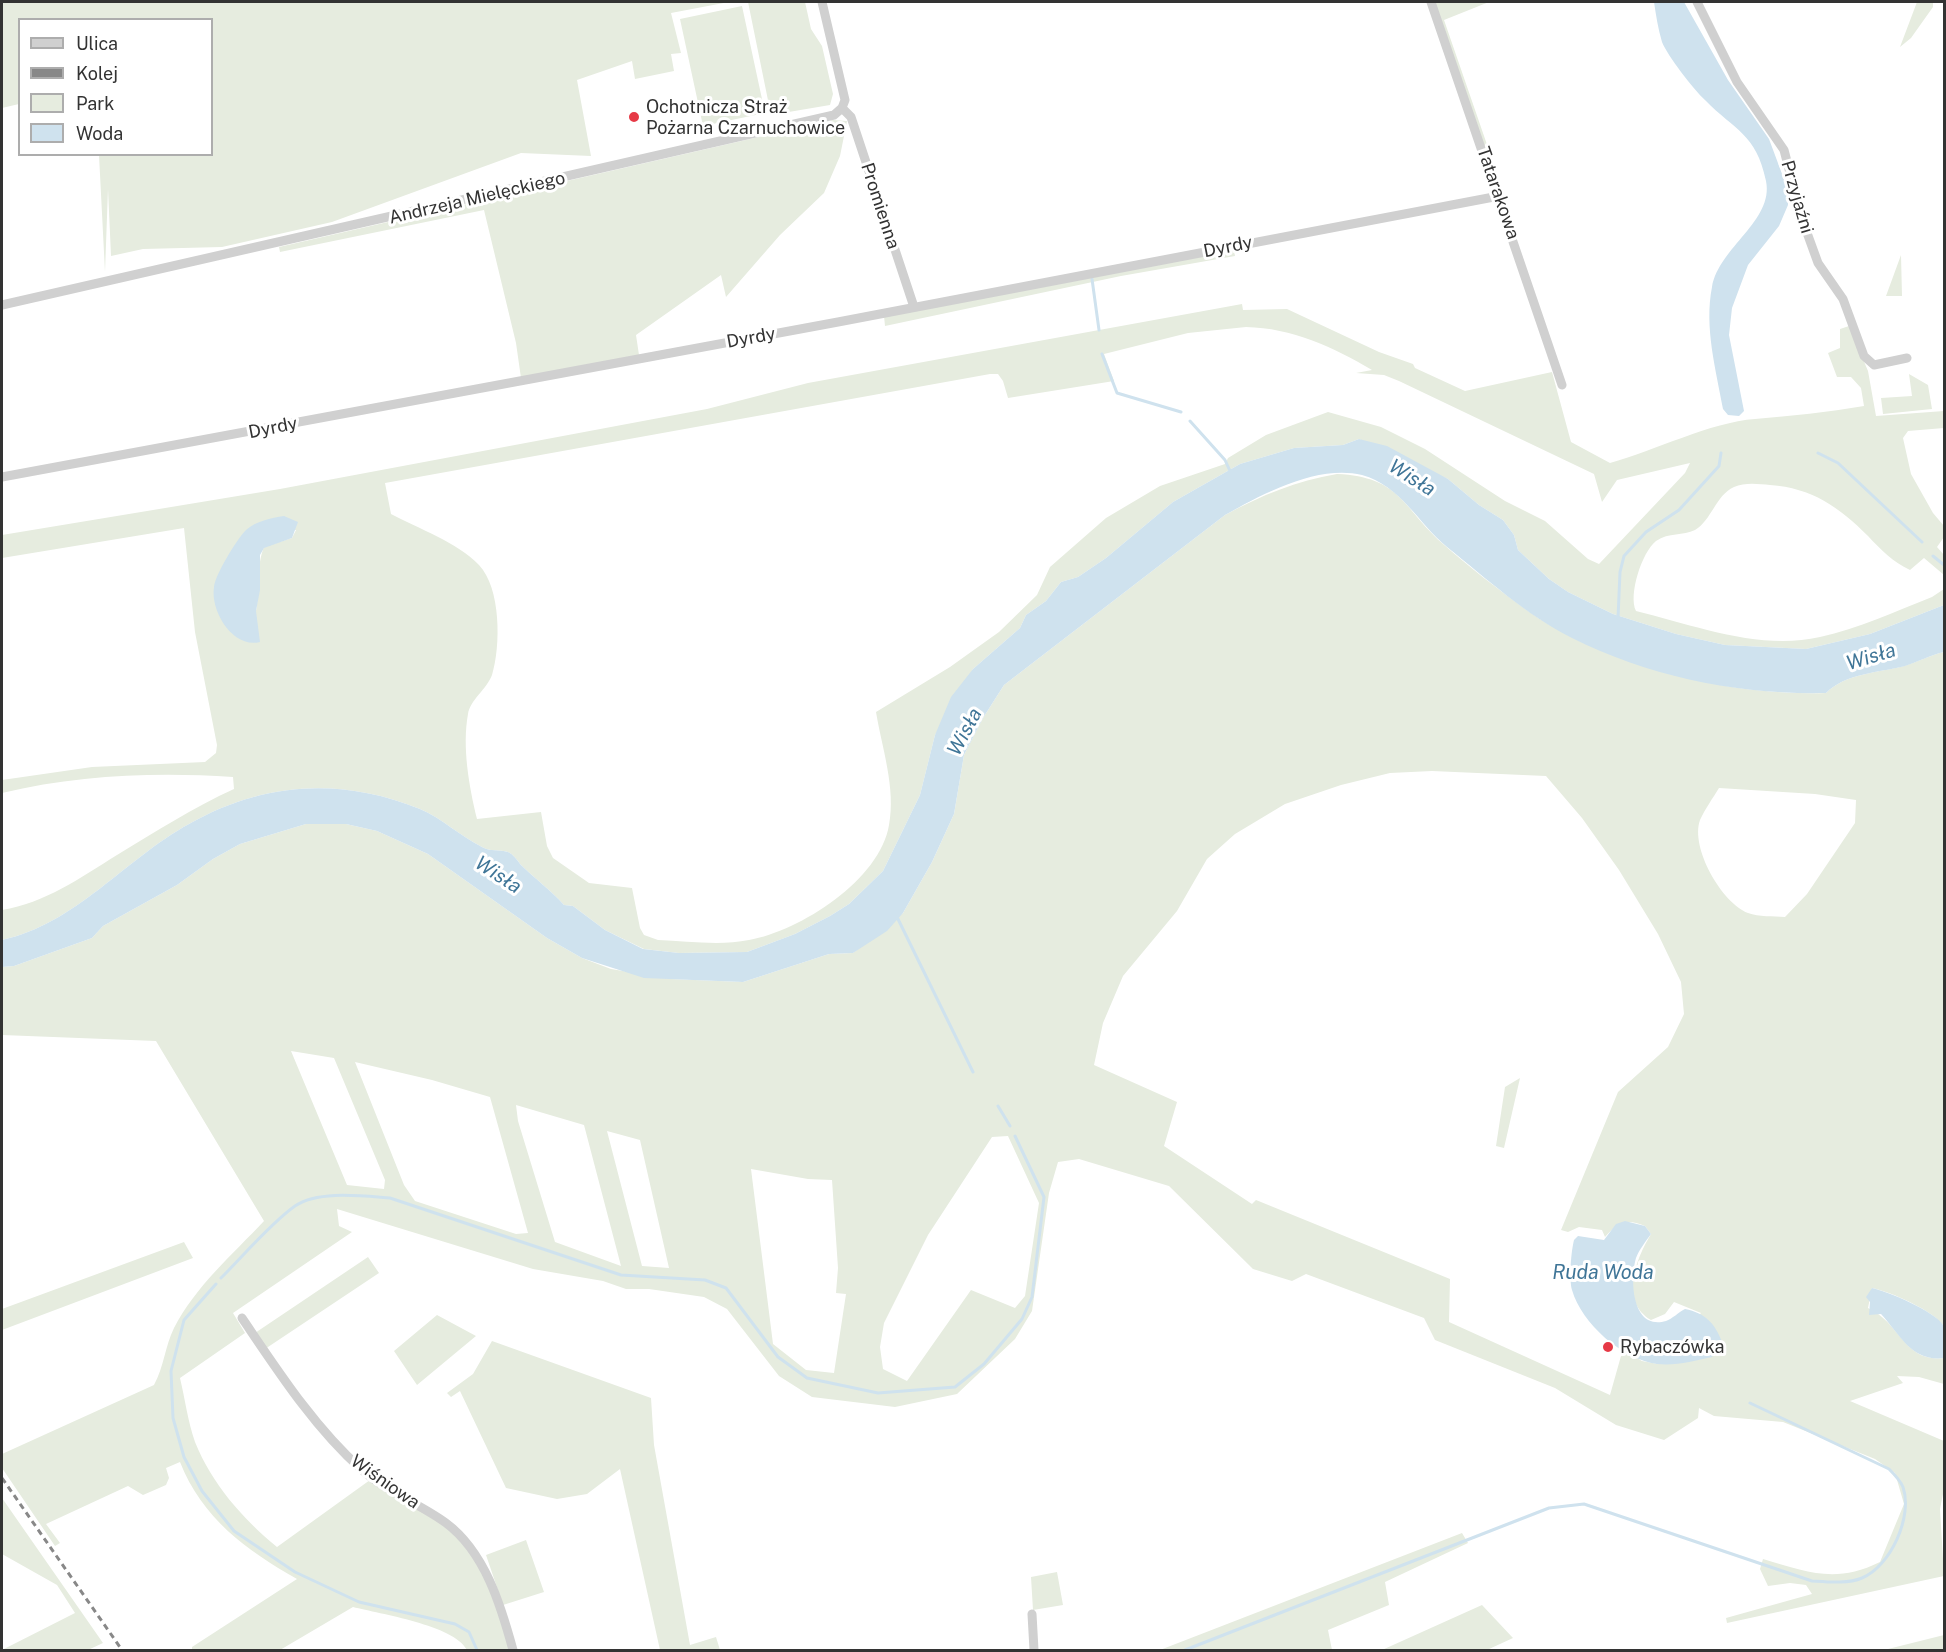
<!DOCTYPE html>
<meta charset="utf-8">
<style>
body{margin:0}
#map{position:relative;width:1946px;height:1652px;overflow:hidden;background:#fff;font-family:"Public Sans",sans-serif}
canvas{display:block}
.frame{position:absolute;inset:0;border:3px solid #333;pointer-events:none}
.legend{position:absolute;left:18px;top:18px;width:195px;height:138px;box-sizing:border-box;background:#fff;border:2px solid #adadad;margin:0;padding:8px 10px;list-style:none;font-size:18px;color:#333}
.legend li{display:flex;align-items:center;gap:12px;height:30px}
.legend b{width:30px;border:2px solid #adadad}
</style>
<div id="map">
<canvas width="1946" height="1652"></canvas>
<div class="frame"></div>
<ul class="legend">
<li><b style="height:8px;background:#d0d0d0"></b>Ulica</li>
<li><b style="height:8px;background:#888"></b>Kolej</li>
<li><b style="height:16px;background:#e6ecdf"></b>Park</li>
<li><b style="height:16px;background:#cfe2ee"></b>Woda</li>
</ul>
</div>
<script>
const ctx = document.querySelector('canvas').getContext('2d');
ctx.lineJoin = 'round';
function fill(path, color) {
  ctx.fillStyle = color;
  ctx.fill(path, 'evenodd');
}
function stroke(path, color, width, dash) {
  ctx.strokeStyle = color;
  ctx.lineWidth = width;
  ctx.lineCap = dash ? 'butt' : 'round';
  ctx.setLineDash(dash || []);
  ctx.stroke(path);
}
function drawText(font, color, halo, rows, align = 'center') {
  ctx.font = font + ' "Public Sans",sans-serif';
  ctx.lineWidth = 6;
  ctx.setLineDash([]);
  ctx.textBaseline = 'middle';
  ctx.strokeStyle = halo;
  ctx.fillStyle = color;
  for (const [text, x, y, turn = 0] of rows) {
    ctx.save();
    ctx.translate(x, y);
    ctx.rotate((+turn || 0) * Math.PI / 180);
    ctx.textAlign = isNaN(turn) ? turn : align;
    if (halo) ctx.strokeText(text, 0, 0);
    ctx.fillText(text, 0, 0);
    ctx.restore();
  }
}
const green = new Path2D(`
 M2,2h727l-58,11 10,40 -10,1 3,17 -39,8 -3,-18 -55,19 14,76 -70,-3 -189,69 -110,25 -79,2 -32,7 -3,-67 -3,83 -6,-117 113,-1v-134h-192l-1,84 -17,4z
 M748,2h57l6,27 11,17 11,48 -3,11 -59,10z
 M1434,2h55l-45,18 59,171h-3z
 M1917,2h16v5l-22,31 -11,9z
 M742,6l23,107 -62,13 -23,-107z
 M833,120l14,1 -7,35 -16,37 -44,42 -54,62 -5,-22 -85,60 3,20 -118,23 -5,-35 -32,-133 -204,42 -1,-5z
 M1234,250l1,6 -114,20 -236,50 -1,-10z
 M1901,255l1,41h-16z
 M1242,304l1,6 44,-1 92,43 34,12 2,4 50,23 87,-19 19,70 39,21c44,-12 101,-41 145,-44 36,-3 73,-7 109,-13l-3,-18 -10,-11h-14l-9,-24 12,-5v-19l9,-3 19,45 8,45 68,-5v17l-36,3 -5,7 8,36 22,39 11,13v11l-7,10 7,8v20l-20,-17 -14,12c-17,-8 -29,-20 -42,-34 -29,-29 -56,-48 -98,-51 -11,-1 -25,-3 -36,2 -19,9 -22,33 -39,43 -12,6 -26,2 -39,11 -14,11 -28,54 -20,70 58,14 123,40 184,26 38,-8 76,-26 112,-40l12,-8v16l-74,29 -64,15 -81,-4 -49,-11 -63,-20 -45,-22 -19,-13 -31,-29 -4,-15 -11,-15 -24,-15 -31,-26 -89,-40 -16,6 -49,3 -54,16 -67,38 -67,56 -28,19 -17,5 -15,19 -20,14 -6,13 -47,41 -38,66 -15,60 -37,76 -34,33 -19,12 -35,18 -48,18 -68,1 -35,-4 -39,-19 -32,-24 -9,-1c-13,-15 -29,-26 -43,-40 -3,-4 -8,-11 -13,-13 -8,-3 -18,0 -26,-5 -22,-11 -39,-28 -62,-38 -79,-32 -157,-27 -231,15 -64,35 -113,100 -187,116v-30c43,-7 78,-32 115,-55 38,-23 77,-48 117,-66l-1,-12c-78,-5 -155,-2 -231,16v-13l90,-13 113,-5 11,-9 1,-8 -22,-113 -11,-104 -182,30v-23l278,-46 427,-80 101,-26zM1246,327c46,1 87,20 126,43l-16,3 28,2 15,6 195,93 8,28 15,-22 73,-17 -5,10 -86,91 -11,-5 -43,-38 -40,-20 -80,-52 -44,-22 -53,-15 -62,23 -38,23 -3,6 -65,22 -54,32 -56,49 -13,28 -38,37 -49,35 -74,45c6,36 20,76 13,113 -9,55 -89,106 -140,115 -29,6 -62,1 -91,0l-14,-5 -4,-7 -8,-40 -43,-5 -36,-25 -6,-12 -6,-34 -64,7c-8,-33 -15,-72 -9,-105 2,-14 19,-25 24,-39 9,-29 9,-87 -13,-110 -22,-23 -60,-36 -88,-51l-6,-31 605,-109h8l5,7 5,17 106,-17 -10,-27 84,-21zM246,530h50l-4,8 -28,9c-8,19 -4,44 -8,64z
 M1909,374l19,11 4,24 -49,5 -2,-16 31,-2z
 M1337,474c64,3 65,33 105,69 27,24 57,47 86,68 26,19 55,31 85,43 69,27 138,41 213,39 20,-20 52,-20 78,-27 14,-4 26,-11 40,-14v675c-7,-15 -55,-36 -72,-39l-4,20c33,15 36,55 76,50v26l-25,-7 -22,-1 6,7 -53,18 94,40v48l-4,20 4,67 -217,47 -1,-5 86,-24 -6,-9 -16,-2 -22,3 -8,-17 3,-10c45,13 72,25 117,3l24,-58 -9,-31 -20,-14 -92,-37 -69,-6 -15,-8 -1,10 -34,22 -48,-15 -61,-37 -120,-48 -11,-22 -118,-44 -14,7 -39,-12 -84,-83 -90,-27 -21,3 -9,31 -17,118 -17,28 -58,55 -62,13 -83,-10 -33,-21 -52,-67 -23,-12 -55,-8h-23l-23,-8 -70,-12 -196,-60 2,17 13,6 -119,81 12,20 -65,45c5,21 8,44 15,64 17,42 47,76 82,105l93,-67c25,15 56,29 78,49 37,32 48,78 63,121h-44c-13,-25 -87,-36 -114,-43l-73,43h-88v-3l105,-68c-51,-29 -95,-61 -117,-117l-14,6 3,10 -3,7 -23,10 -15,-9 -82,38 14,19 -5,3 -53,-78v-14l152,-69c10,-18 11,-39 20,-57 21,-41 59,-74 90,-107l-108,-180 -154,-6v-68l12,-1 78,-28 11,-12 74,-41 36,-26 27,-15 66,-20h40l31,7 51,23 119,84 35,20 29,11 60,10 72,3 86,-28 24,-1 50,-40 29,-51 22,-48 10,-59 19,-37 21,-33 221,-170c37,-20 71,-34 112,-41zM1432,771l114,5 36,42 37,52 39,64 23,48 3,32 -16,33 -50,45 -57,138 7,2 11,-5 23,3 3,7c13,-15 21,-19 40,-11l6,8c-15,25 -32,67 0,86l14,-6 9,-12 27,11 -43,51 -16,-3 -17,-10 -4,5 -11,39 -161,-73 1,-43 -194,-79 -4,4 -88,-58 13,-44 -83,-37 9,-42 20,-47 54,-65 30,-52 28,-25 50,-30 56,-19 49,-12zM1719,788l96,6 41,6 -1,23 -48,71 -22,23c-12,-1 -26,0 -37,-4 -26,-10 -58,-65 -48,-93 5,-11 13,-22 19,-32zM291,1051l43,7 51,122 -1,9 -37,-4zM355,1062l77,18 58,17 38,136 -12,1 -101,-33 -11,-16zM516,1105l68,20 37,141 -66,-24 -37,-121zM607,1131l33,9 29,128 -27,-2zM1008,1136l31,67 -14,93 -10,12 -44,-18 -64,91 -24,-12 -3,-22 4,-24 44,-88 64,-98zM751,1169l57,10 24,1 6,88 -2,25 10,1 -12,79 -28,-3 -33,-26z
 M1520,1078l-16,70 -8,-2 9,-59z
 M184,1242l9,16 -191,72v-21z
 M368,1257l11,16 -114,76 -10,-16z
 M437,1315l39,21 -59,49 -23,-34z
 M492,1341l159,57 3,47 36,200 26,-8 4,13h-60l-40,-181 -33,25 -30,5 -51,-11 -46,-97 -9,6 -4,-4 26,-19z
 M2,1498l101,145 -15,7h-86l73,-37 -18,-28 -55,-31z
 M1462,1533l6,10 -83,39 4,23 -61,25 4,20h-172z
 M526,1540l18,52 -41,13 -17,-50z
 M1057,1572l6,33 -30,5 -2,-33z
 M1482,1605l31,33 -26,12h-105z
 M1944,1635v15h-60z`);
const water = new Path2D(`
 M1654,2h30l44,78 41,59 19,51v15l-9,21 -31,39 -16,43 -3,27 15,76 -5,5 -11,-1 -5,-6c-7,-39 -19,-82 -11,-122 7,-40 62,-66 54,-106 -10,-48 -31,-50 -61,-81 -11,-10 -38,-45 -43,-58 -4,-13 -6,-27 -8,-40z
 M1359,439l28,7 61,33 31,26 24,15 11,15 4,15 31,29 19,13 45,22 63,20 49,11 81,4 64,-15 74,-29v47c-14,3 -26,10 -39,14 -27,7 -59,7 -79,27 -87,2 -176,-16 -254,-55 -46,-23 -85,-59 -125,-91 -29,-24 -46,-61 -85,-72 -44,-11 -100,19 -137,40l-221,170 -21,33 -19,37 -10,59 -22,48 -29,51 -16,18 -34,22 -24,1 -86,28 -99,-4 -62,-20 -35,-20 -119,-84 -51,-23 -31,-7h-40l-66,20 -27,15 -36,26 -74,41 -11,12 -78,28 -12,1v-27c74,-16 123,-81 187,-116 74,-42 152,-47 231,-15 23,10 40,27 62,38 8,5 18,2 26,5 5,2 10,9 13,13 14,14 30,25 43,40l9,1 32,24 38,19 36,4 68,-1 48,-18 35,-18 19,-12 34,-33 37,-76 15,-60 16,-38 22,-28 47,-41 6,-13 20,-14 15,-19 17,-5 28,-19 67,-56 67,-38 54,-16 49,-3z
 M284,516l14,6 -6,16 -28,10 -4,7v35l-4,21 4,31c-27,7 -50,-31 -46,-55 1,-12 23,-48 32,-57 10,-9 25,-12 38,-14z
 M1625,1221l20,5 6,8c-5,7 -12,16 -15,24 -6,20 -5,73 30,63 6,-2 13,-9 19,-12 20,4 30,14 37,33l-10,15c-18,4 -36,9 -55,7 -35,-5 -75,-40 -85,-74 -3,-11 -1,-38 2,-50l4,-4 26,4 12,-16z
 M1872,1288c15,3 64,24 71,37 3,8 2,24 1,33 -32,4 -43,-22 -63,-44l-12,1 1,-13 -4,-5z`);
const stream = new Path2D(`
 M1092,279l7,51
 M1102,354l15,39 64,19
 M1190,421l35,39 5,11
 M1818,453l20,10 84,79
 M1933,556l11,9
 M1618,618l2,-46 4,-16 22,-24 33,-22 40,-44 2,-13
 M897,917l76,155
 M998,1106l12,20
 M221,1278c21,-21 51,-56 74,-72 23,-16 68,-10 95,-8l231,77 84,5 21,8 52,69 29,21 71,15 77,-6 29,-23 38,-45 10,-22 12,-100 -29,-61
 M216,1284l-32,36 -13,51 2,47 11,39 18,34 32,40 61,41 64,30 96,22 14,8 8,18
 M1185,1650l364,-142 35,-4 228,77c16,1 36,3 50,-3 29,-12 51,-62 41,-91 -3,-7 -9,-13 -14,-18l-139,-66`);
const minor = new Path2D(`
 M1431,2l131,383
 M1697,2l40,80 47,68 18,69 16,44 25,36 21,57 10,9 33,-7
 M842,108l9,9 63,190
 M2,305l832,-190 8,-7 3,-8 -23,-98
 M2,477l836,-155 661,-126
 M242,1318c36,53 72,109 119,151 25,23 58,34 85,54 39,29 55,83 67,127
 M1032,1614l2,36`);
const rail = new Path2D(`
 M2,1478l120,172`);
const markers = [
 [634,117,6,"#e63946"],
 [1608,1347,6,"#e63946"]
];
const poiNames = [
 ["Ochotnicza Straż",646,107],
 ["Pożarna Czarnuchowice",646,128],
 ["Rybaczówka",1620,1347]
];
const streetNames = [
 ["Tatarakowa",1498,193,71],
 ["Przyjaźni",1797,197,74],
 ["Andrzeja Mielęckiego",477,198,-13],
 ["Promienna",880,206,72],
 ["Dyrdy",1228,247,-11],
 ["Dyrdy",751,338,-10],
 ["Dyrdy",273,428,-11],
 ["Wiśniowa",385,1482,35]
];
const waterNames = [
 ["Wisła",1412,478,32],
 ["Wisła",1871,657,-17],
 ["Wisła",965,732,-62],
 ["Wisła",498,875,33],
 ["Ruda Woda",1603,1273]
];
fill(green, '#e6ecdf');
fill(water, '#cfe2ee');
stroke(stream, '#cfe2ee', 3);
stroke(minor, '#d0d0d0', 9);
stroke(rail, '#888', 3, [6, 4.5]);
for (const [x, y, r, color] of markers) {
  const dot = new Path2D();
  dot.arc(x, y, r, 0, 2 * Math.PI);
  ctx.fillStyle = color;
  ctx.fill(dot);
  stroke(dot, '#fff', 2);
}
drawText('18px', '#333', '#fff', poiNames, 'left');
drawText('18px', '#333', '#fff', streetNames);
drawText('italic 20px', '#3f7597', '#fff', waterNames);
</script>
